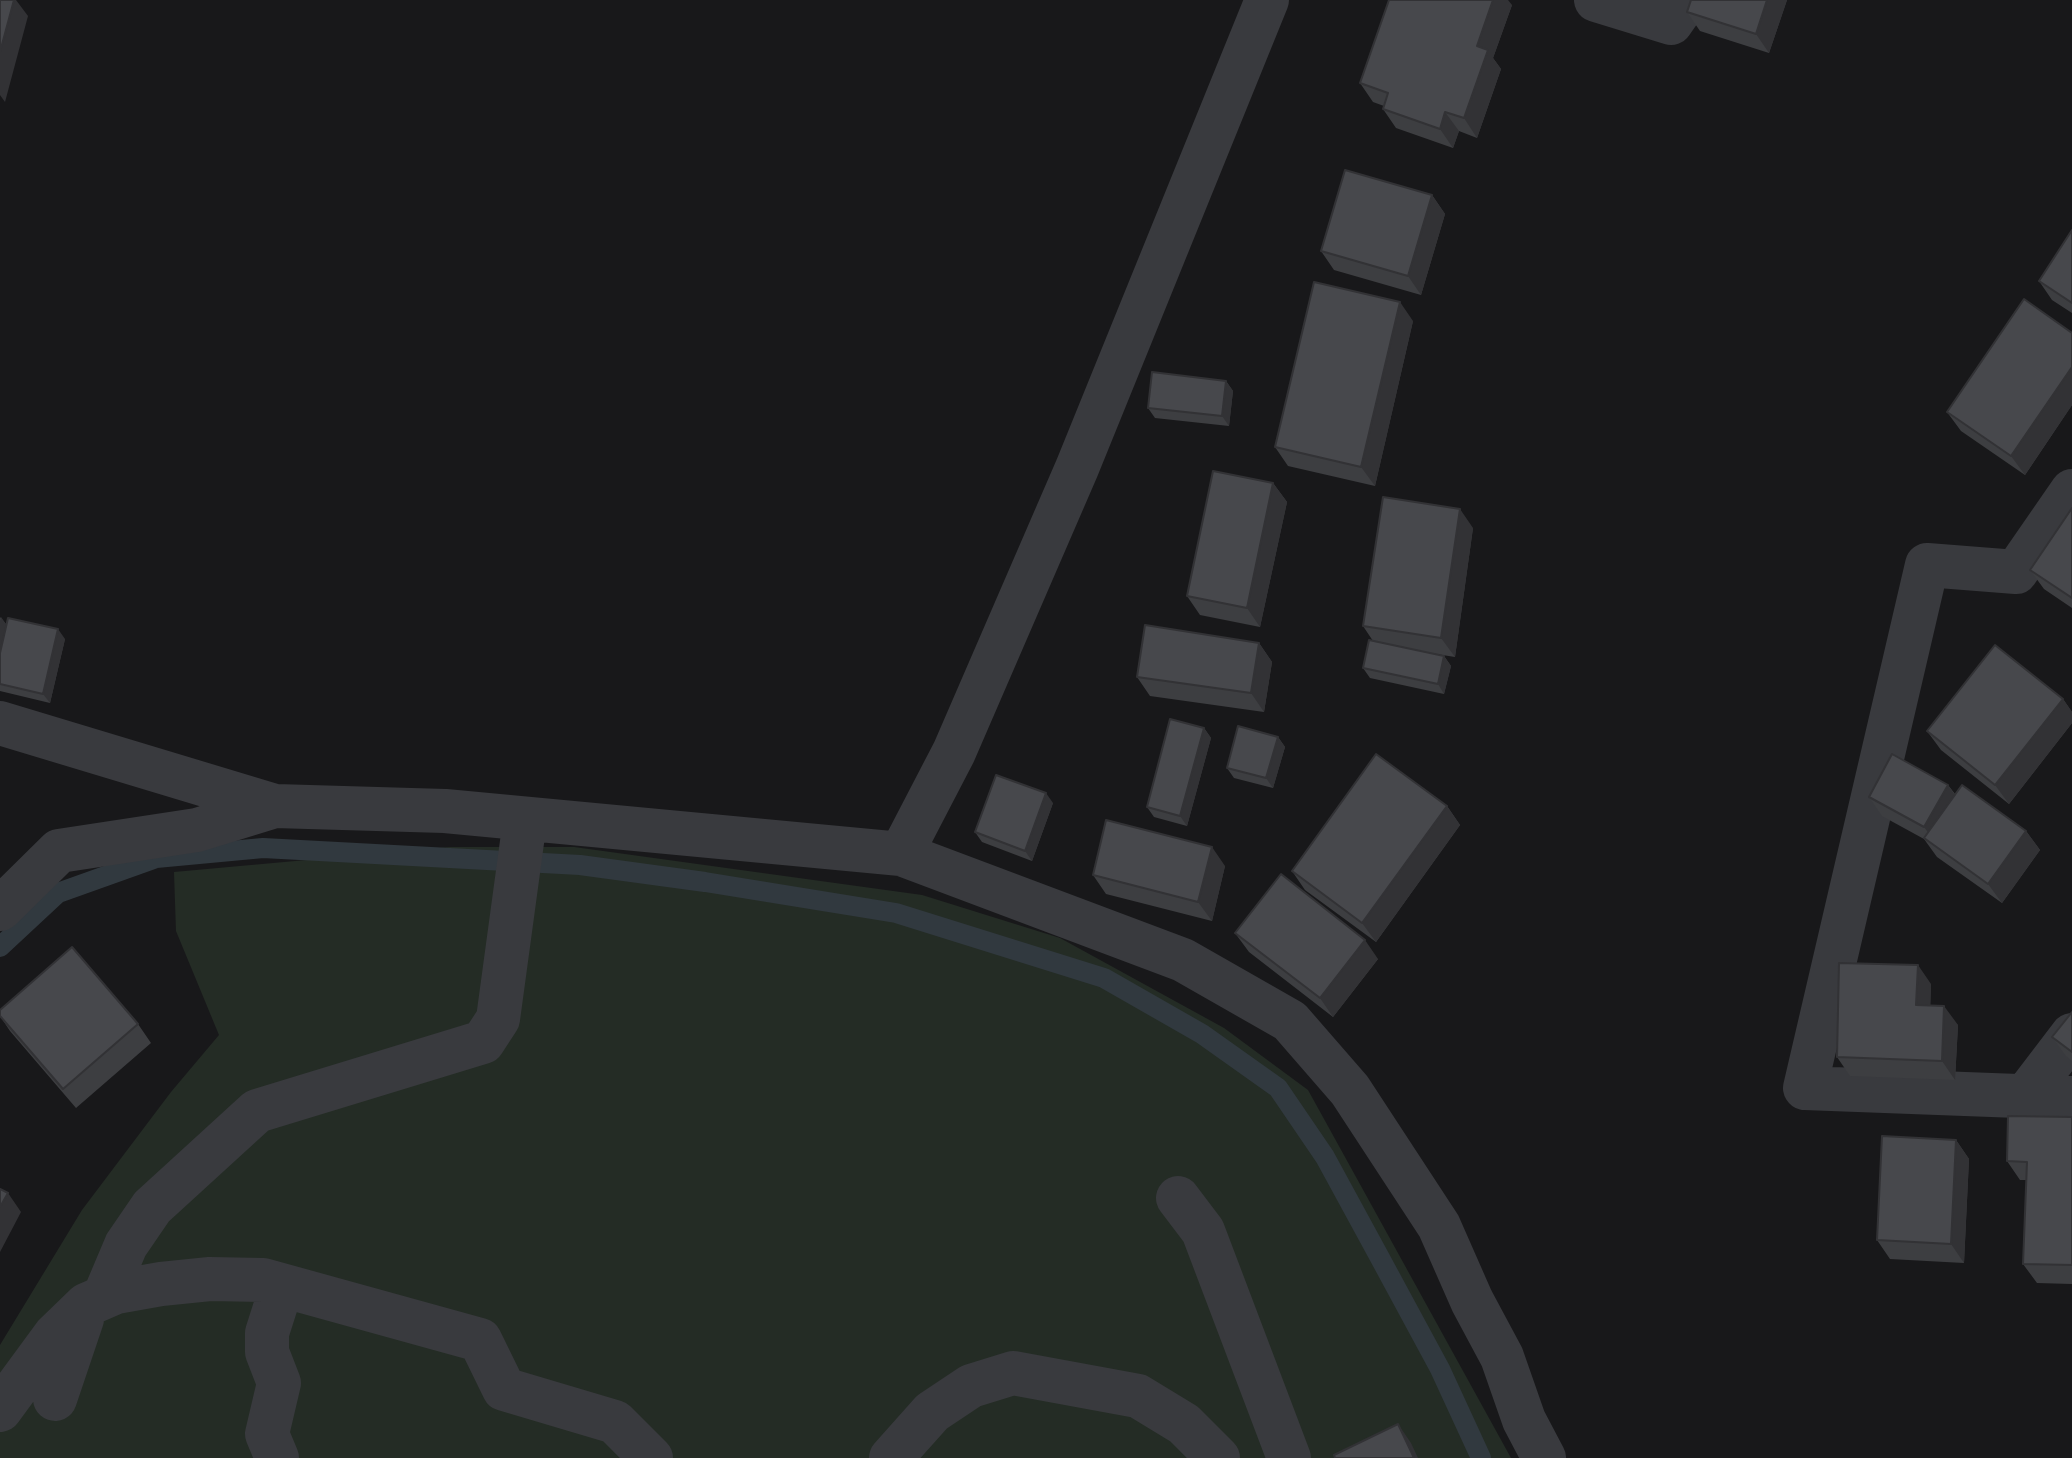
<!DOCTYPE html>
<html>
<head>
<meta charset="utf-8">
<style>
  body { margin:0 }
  canvas { display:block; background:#18181a }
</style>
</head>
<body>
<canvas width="2072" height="1458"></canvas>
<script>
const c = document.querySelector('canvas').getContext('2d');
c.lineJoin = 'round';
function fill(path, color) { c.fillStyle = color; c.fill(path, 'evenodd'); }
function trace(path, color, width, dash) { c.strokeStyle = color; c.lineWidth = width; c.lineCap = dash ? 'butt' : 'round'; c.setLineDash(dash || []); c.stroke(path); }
const green = new Path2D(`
  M450 847H574L922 895 1060 938 1224 1028 1308 1090 1511 1458H0V1345L82 1210 171 1092 219 1035 176 931 174 872Z`);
const stream = new Path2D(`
  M0 947 58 893 156 858 263 848 580 865 705 882 896 913 1104 978 1202 1034 1278 1088 1325 1157 1380 1258 1440 1369 1481 1458`);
const minor = new Path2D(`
  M1596 0 1671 23 1687 0
  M2072 491 2016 572 1927 565 1805 1088 2072 1098
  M0 723 275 806 445 811 901 854 1183 960 1290 1021 1350 1090 1439 1226 1472 1301 1502 1357 1524 1420 1544 1458
  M901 854 954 752 1077 468 1267 0
  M0 909 59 851 197 830 275 806
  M2027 1094 2072 1035
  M1178 1198 1203 1231 1289 1458
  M104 1297 126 1245 152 1207 257 1111 483 1042 498 1019 525 820
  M55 1399 82 1319
  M0 1410 55 1335 86 1305 116 1292 161 1284 210 1279 263 1280 480 1340 504 1389 615 1422 651 1458
  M277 1458 267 1434 279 1383 267 1352V1333L282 1286
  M891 1458 932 1412 971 1386 1013 1373 1138 1396 1184 1424 1218 1458`);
const wall = new Path2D(`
  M1691 0H1787L1769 53 1700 31 1687 12Z
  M1512 5 1493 58 1501 69 1477 138 1459 131 1453 148 1396 128 1383 109 1384 106 1373 102 1360 83Z
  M1432 195 1445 214 1421 295 1334 270 1321 251Z
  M2072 230V313L2052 300 2039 281Z
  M1413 321 1375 486 1288 466 1275 447Z
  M2072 333V405L2025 475 1961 431 1947 412Z
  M1226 381 1233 391 1229 426 1155 418 1148 408Z
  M1273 483 1287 502 1260 627 1200 615 1187 596Z
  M2072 508V608L2044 589 2030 570Z
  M1473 528 1455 657 1430 653 1444 656 1451 666 1444 694 1370 678 1363 668 1373 641 1363 626Z
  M0 617 6 624 65 639 50 703 0 691Z
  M1259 643 1272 662 1264 712 1150 696 1137 677Z
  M2063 699 2072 712V723L2009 804 1941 750 1927 731Z
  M1204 728 1211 738 1187 826 1154 817 1147 807Z
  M1278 737 1285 747 1273 788 1234 778 1227 768Z
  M1948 785 1955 794 2026 831 2040 850 2002 903 1937 857 1924 839 1882 816 1869 797Z
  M1053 803 1032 861 982 842 975 832Z
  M1447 806 1460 825 1376 942 1305 890 1292 871Z
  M1225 866 1212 921 1106 894 1093 875Z
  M1235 933 1378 959 1333 1017 1249 952Z
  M1931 984 1930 1006 1958 1025 1955 1080 1850 1076 1837 1057Z
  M2072 1012V1061L2066 1056 2052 1037Z
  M0 1016 138 1024 151 1043 76 1108 10 1031Z
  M2072 1117V1284L2037 1283 2023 1264 2026 1180H2020L2007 1161Z
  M1956 1140 1969 1159 1964 1263 1890 1259 1877 1240Z`);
const shadedWall = new Path2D(`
  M14 0H16L28 16 5 102 0 95V52Z
  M1493 0H1508L1512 5 1493 58 1501 69 1477 138 1464 118 1477 46Z
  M1767 0H1787L1769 53 1756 34Z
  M1445 112 1459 131 1453 148 1440 129Z
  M1432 195 1445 214 1421 295 1408 276Z
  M1400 302 1413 321 1375 486 1361 467Z
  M2072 367V405L2025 475 2011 456Z
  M1226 381 1233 391 1229 426 1222 416Z
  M1273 483 1287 502 1260 627 1247 608Z
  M1460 509 1473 528 1455 657 1441 638Z
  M1 617 8 627 0 658V621Z
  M58 629 65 639 50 703 43 694Z
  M1259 643 1272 662 1264 712 1251 693Z
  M1444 656 1451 666 1444 694 1438 684Z
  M2063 699 2072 712V723L2009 804 1995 785Z
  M1204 728 1211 738 1187 826 1180 816Z
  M1278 737 1285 747 1273 788 1266 778Z
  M1948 785 1961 804 1938 846 1924 827Z
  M1046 793 1053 803 1032 861 1025 851Z
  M1447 806 1460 825 1376 942 1362 923Z
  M2026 831 2040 850 2002 903 1988 884Z
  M1212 847 1225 866 1212 921 1198 902Z
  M1365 940 1378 959 1333 1017 1320 998Z
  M1918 965 1931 984 1930 1024 1916 1005Z
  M1944 1006 1958 1025 1955 1080 1942 1061Z
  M1956 1140 1969 1159 1964 1263 1951 1244Z
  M8 1193 21 1212 0 1252V1207Z
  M1398 1424 1411 1443 1418 1458H1414Z`);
const building = new Path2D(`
  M0 0H14L0 52Z
  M1389 0H1493L1477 46 1488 50 1464 118 1445 112 1440 129 1383 109 1388 93 1360 83Z
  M1691 0H1767L1756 34 1687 12Z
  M1345 170 1432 195 1408 276 1321 251Z
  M2072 230V303L2039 281Z
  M1314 282 1400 302 1361 467 1275 447Z
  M2024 299 2072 333V367L2011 456 1947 412Z
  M1152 372 1226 381 1222 416 1148 408Z
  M1213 471 1273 483 1247 608 1187 596Z
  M1383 497 1460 509 1441 638 1363 626Z
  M2072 508V598L2030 570Z
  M8 618 58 629 43 694 0 684V653Z
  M1145 625 1259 643 1251 693 1137 677Z
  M1369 640 1444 656 1438 684 1363 668Z
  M1995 645 2063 699 1995 785 1927 731Z
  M1170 719 1204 728 1180 816 1147 807Z
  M1238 726 1278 737 1266 778 1227 768Z
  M1376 754 1447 806 1362 923 1292 871Z
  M1892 754 1948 785 1924 827 1869 797Z
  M996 775 1046 793 1025 851 975 832Z
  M1962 785 2026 831 1988 884 1924 838Z
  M1106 820 1212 847 1198 902 1093 875Z
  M1281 874 1365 940 1320 998 1235 933Z
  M72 947 138 1024 63 1089 0 1016V1010Z
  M1839 963 1918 965 1916 1005 1944 1006 1942 1061 1837 1057Z
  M2072 1012V1052L2052 1037Z
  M2008 1116 2072 1117V1265L2023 1264 2027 1162 2007 1161Z
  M1882 1136 1956 1140 1951 1244 1877 1240Z
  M0 1189 8 1193 0 1207Z
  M1398 1424 1414 1458H1335L1334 1455Z`);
fill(green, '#242c25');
trace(stream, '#31393f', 20);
trace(minor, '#393a3e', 44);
fill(wall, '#3d3e41');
fill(shadedWall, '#323235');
fill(building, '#47484c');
trace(building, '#323235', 2);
</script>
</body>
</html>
